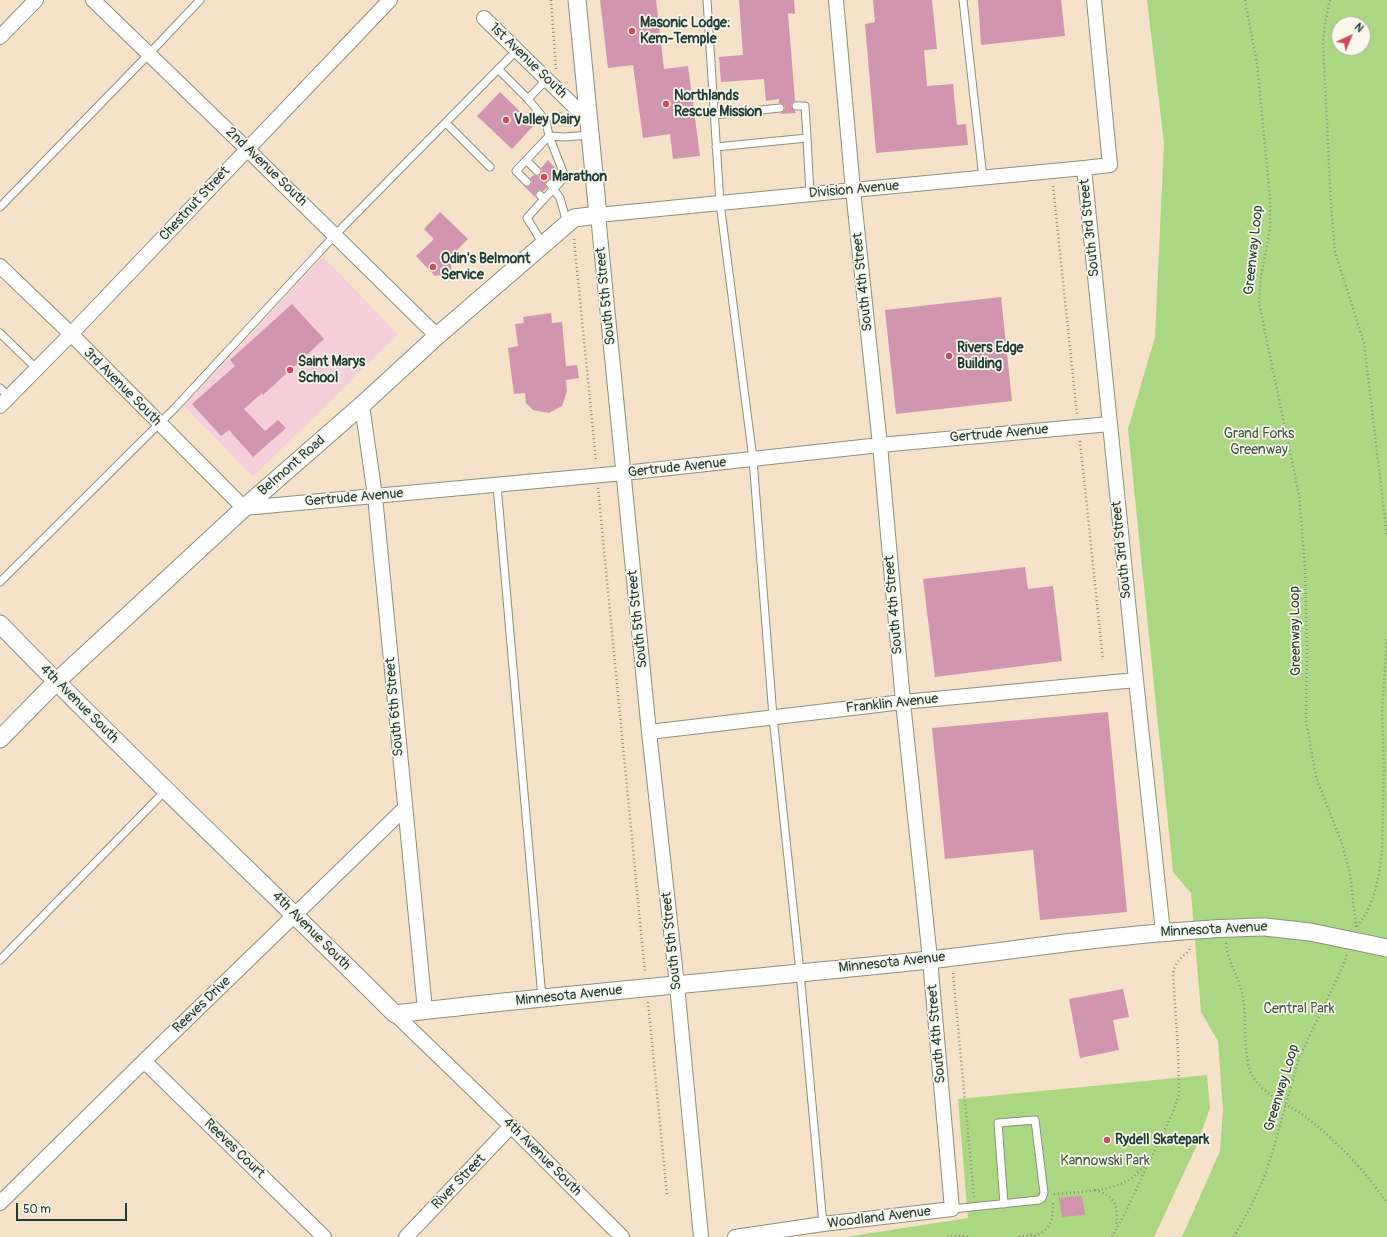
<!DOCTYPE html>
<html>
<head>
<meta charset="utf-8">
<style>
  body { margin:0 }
  #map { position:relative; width:1387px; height:1237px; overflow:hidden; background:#f5e2c8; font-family:Pangolin,sans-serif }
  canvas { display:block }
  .north { position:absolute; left:1331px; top:16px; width:40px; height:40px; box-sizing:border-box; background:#fbf7ec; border:1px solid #a3ada2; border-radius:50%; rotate:44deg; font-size:11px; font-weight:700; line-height:16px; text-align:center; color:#1f3d34 }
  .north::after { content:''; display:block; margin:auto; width:14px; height:18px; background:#d1495b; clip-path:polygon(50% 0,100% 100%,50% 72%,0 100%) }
  .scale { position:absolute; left:16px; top:1203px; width:111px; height:18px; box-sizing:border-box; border:2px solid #1f3d34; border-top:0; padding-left:5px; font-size:12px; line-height:14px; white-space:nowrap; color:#1f3d34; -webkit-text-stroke:3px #fbf7ec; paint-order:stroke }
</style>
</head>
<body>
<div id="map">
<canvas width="1387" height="1237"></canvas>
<div class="north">N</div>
<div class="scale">50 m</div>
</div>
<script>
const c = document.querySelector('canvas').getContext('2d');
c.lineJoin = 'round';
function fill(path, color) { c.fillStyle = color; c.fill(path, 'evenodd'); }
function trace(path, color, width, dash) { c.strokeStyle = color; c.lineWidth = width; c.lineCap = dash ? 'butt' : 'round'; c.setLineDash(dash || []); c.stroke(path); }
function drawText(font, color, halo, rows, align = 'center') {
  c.font = font + ' Pangolin,sans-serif'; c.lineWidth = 3.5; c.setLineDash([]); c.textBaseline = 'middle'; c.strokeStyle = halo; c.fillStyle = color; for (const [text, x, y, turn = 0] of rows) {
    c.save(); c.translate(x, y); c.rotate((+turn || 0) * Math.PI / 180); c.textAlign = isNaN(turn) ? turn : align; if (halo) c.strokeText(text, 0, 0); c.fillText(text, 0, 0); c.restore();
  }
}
const built = new Path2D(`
  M323 257 398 334 253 477 184 406Z`);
const green = new Path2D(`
  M1147 0H1387V1237H1182L1220 1151 1223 1110 1218 1041 1201 1012 1191 893 1173 872 1128 429 1155 337 1164 143ZM1339 24H1363V48H1339Z
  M1207 1075 1210 1108 1196 1147 1154 1237H846L968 1218 958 1099Z`);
const building = new Path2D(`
  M600 0H656L664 69 688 66 700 156 673 159 670 134 643 138 633 65 608 68Z
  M739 0H794L795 14 788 13 795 101 792 103 791 106 796 113 780 114 784 110 785 108 784 105 779 103V99L766 101 764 79 721 82 719 57 743 55Z
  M873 0H932L937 49 924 50 927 86 953 84 957 125 966 124 968 145 876 153 865 24 875 22Z
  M978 0H1061L1065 36 981 45Z
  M500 92 534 125 512 149 477 116Z
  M548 160 556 169 559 175 554 181 550 179 547 180 545 184 547 188 543 191 539 190 536 192 535 196 536 198 523 185 528 187 531 185 532 181 530 178 534 175 538 176 541 174 542 170 541 168Z
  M440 212 468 239 450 257 452 273 435 276 416 256 434 239 424 229Z
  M1001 297 1012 401 896 414 885 310Z
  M292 304 324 339 263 395 262 393 244 409 265 431 278 420 286 428 253 457 229 430 221 436 192 404 235 366 230 360Z
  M551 313 552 323 562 322 566 366 577 365 579 378 566 380 567 391 562 406 549 413 533 410 526 403 525 393 514 394 508 348 518 346 515 324 524 323 523 317Z
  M1025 567 1028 589 1053 586 1062 661 935 677 923 579Z
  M1108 712 1127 912 1040 920 1033 850 945 859 932 728Z
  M1123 989 1129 1017 1113 1020 1119 1050 1080 1058 1069 999Z
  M1082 1196 1085 1215 1062 1217 1059 1198Z`);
const path = new Path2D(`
  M551 0 556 69
  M1245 0 1257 64 1270 198V229L1261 276 1259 303 1299 495 1305 568 1307 648 1306 720 1316 777 1342 844 1350 873 1356 927
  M1330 0 1325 23 1323 44 1331 204 1335 252 1364 343 1387 536
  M560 112 563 127
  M1053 186 1077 414
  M574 239 596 461
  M1080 441 1103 660
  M598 488 645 973
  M1357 926 1366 914 1374 895 1379 875 1382 852 1384 766 1382 711 1387 639
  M1226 943C1228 963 1240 979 1243 998 1247 1020 1242 1058 1253 1077 1265 1096 1288 1104 1306 1117 1337 1141 1365 1171 1387 1203
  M953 973 974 1197
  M648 1002 667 1195
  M1095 1190C1117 1197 1118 1206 1116 1227
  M1054 1194C1077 1192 1104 1192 1125 1182 1133 1178 1140 1170 1147 1164
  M947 1237 960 1236 971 1237
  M1019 1237 1031 1235 1035 1236C1052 1229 1053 1218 1053 1202
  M1112 1237 1124 1215 1173 1112 1179 1094 1178 1050 1173 974C1175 963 1180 958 1189 951L1190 946
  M1234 1237 1250 1208 1264 1178 1275 1144 1299 1058 1342 968 1347 955`);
const service = new Path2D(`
  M707 0 720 203 753 459 773 717 800 972 823 1224
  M963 0 983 178
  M498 69 528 99 546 121 549 136 516 171 527 182
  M528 99 547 79
  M796 106H805L807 138
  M714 115 780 108
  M446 123 490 167
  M716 147 807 138 810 194
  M526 160 537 171
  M550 184 560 198 567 223
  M540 195 544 199 527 218 543 244
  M544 199 565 177 549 136 565 137 590 135
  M0 207 149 54 200 0
  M0 333 37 369
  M0 388 9 397
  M497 485 542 998
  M0 582 175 408 335 235 517 50
  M0 960 166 790
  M952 1209 1039 1200 1042 1198 1044 1193 1035 1120 998 1123 1004 1204`);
const minor = new Path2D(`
  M93 0 247 149 437 336
  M484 18 588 120
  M0 37 36 0
  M1084 168 1136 680 1163 932
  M0 266 71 334 244 508 624 473 880 445 1110 424
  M362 405 375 496 425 1010
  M0 406 71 334 390 0
  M649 732 903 702 1136 680
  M395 1014 511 1126 622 1237
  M144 1061 324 1237
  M0 1203 144 1061 405 808
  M406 1237 511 1126
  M701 1237 677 985 649 732 598 215 853 190 1084 168 1110 165 1094 0
  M735 1237 823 1224 952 1209 930 959 903 702 880 445 853 190 836 0`);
const tertiary = new Path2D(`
  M0 624C128 757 264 883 395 1014 573 993 751 979 929 960 1041 947 1152 929 1265 927
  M0 739 56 682 244 508 362 405 437 336 574 218 598 215 577 0`);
const tertiaryBridge = new Path2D(`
  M1265 927 1310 932 1387 948`);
const markers = [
  [632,31,4,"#d1495b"],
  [666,104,4,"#d1495b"],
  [506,120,4,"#d1495b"],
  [544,177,4,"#d1495b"],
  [433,267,4,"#d1495b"],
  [949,356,4,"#d1495b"],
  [290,370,4,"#d1495b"],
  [1107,1140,4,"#d1495b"]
];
const poiNames = [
  ["Masonic Lodge:",640,23],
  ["Kem-Temple",640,39],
  ["Northlands",674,96],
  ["Rescue Mission",674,112],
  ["Valley Dairy",514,120],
  ["Marathon",552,177],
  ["Odin's Belmont",441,259],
  ["Service",441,275],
  ["Rivers Edge",957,348],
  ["Building",957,364],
  ["Saint Marys",298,362],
  ["School",298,378],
  ["Rydell Skatepark",1115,1140]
];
const streetNames = [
  ["1st Avenue South",528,61,44],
  ["2nd Avenue South",266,167,44],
  ["Division Avenue",854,190,-5],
  ["Chestnut Street",195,204,-47],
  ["South 3rd Street",1090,228,-96],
  ["Greenway Loop",1254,250,-84],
  ["South 4th Street",863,282,-96],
  ["South 5th Street",606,296,-96],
  ["3rd Avenue South",122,387,45],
  ["Gertrude Avenue",999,434,-5],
  ["Belmont Road",292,466,-41],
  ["Gertrude Avenue",677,468,-6],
  ["Gertrude Avenue",354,498,-5],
  ["South 3rd Street",1122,550,-96],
  ["South 4th Street",894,605,-95],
  ["South 5th Street",638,619,-96],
  ["Greenway Loop",1296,631,-91],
  ["4th Avenue South",79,704,45],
  ["Franklin Avenue",892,704,-6],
  ["South 6th Street",395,707,-95],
  ["Minnesota Avenue",1214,930,-3],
  ["4th Avenue South",311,931,45],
  ["South 5th Street",672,941,-96],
  ["Minnesota Avenue",892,963,-6],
  ["Minnesota Avenue",569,996,-6],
  ["Reeves Drive",202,1005,-44],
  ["South 4th Street",937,1034,-95],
  ["Greenway Loop",1282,1088,-73],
  ["Reeves Court",234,1149,44],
  ["4th Avenue South",542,1157,45],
  ["River Street",459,1182,-46],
  ["Woodland Avenue",879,1218,-7]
];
const parkNames = [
  ["Grand Forks",1259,434],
  ["Greenway",1259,450],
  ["Central Park",1299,1009],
  ["Kannowski Park",1105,1161]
];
fill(built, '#f5cfda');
fill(green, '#abd682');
fill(building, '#d295b0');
trace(service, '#8a907e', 9);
trace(minor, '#8a907e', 16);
trace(tertiary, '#8a907e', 19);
trace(path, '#8a907e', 2.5, [1, 3]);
trace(service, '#fff', 7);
trace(minor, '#fff', 14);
trace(tertiary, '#fff', 17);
trace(tertiaryBridge, '#8a907e', 19, []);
trace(tertiaryBridge, '#fff', 17);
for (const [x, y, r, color] of markers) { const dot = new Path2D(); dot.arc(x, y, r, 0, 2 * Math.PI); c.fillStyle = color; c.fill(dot); trace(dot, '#fbf7ec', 1.5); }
drawText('bold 14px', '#1f3d34', '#fbf7ec', poiNames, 'left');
drawText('14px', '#1f3d34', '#fbf7ec', streetNames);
drawText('14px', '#3b5c44', '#fbf7ec', parkNames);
</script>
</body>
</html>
